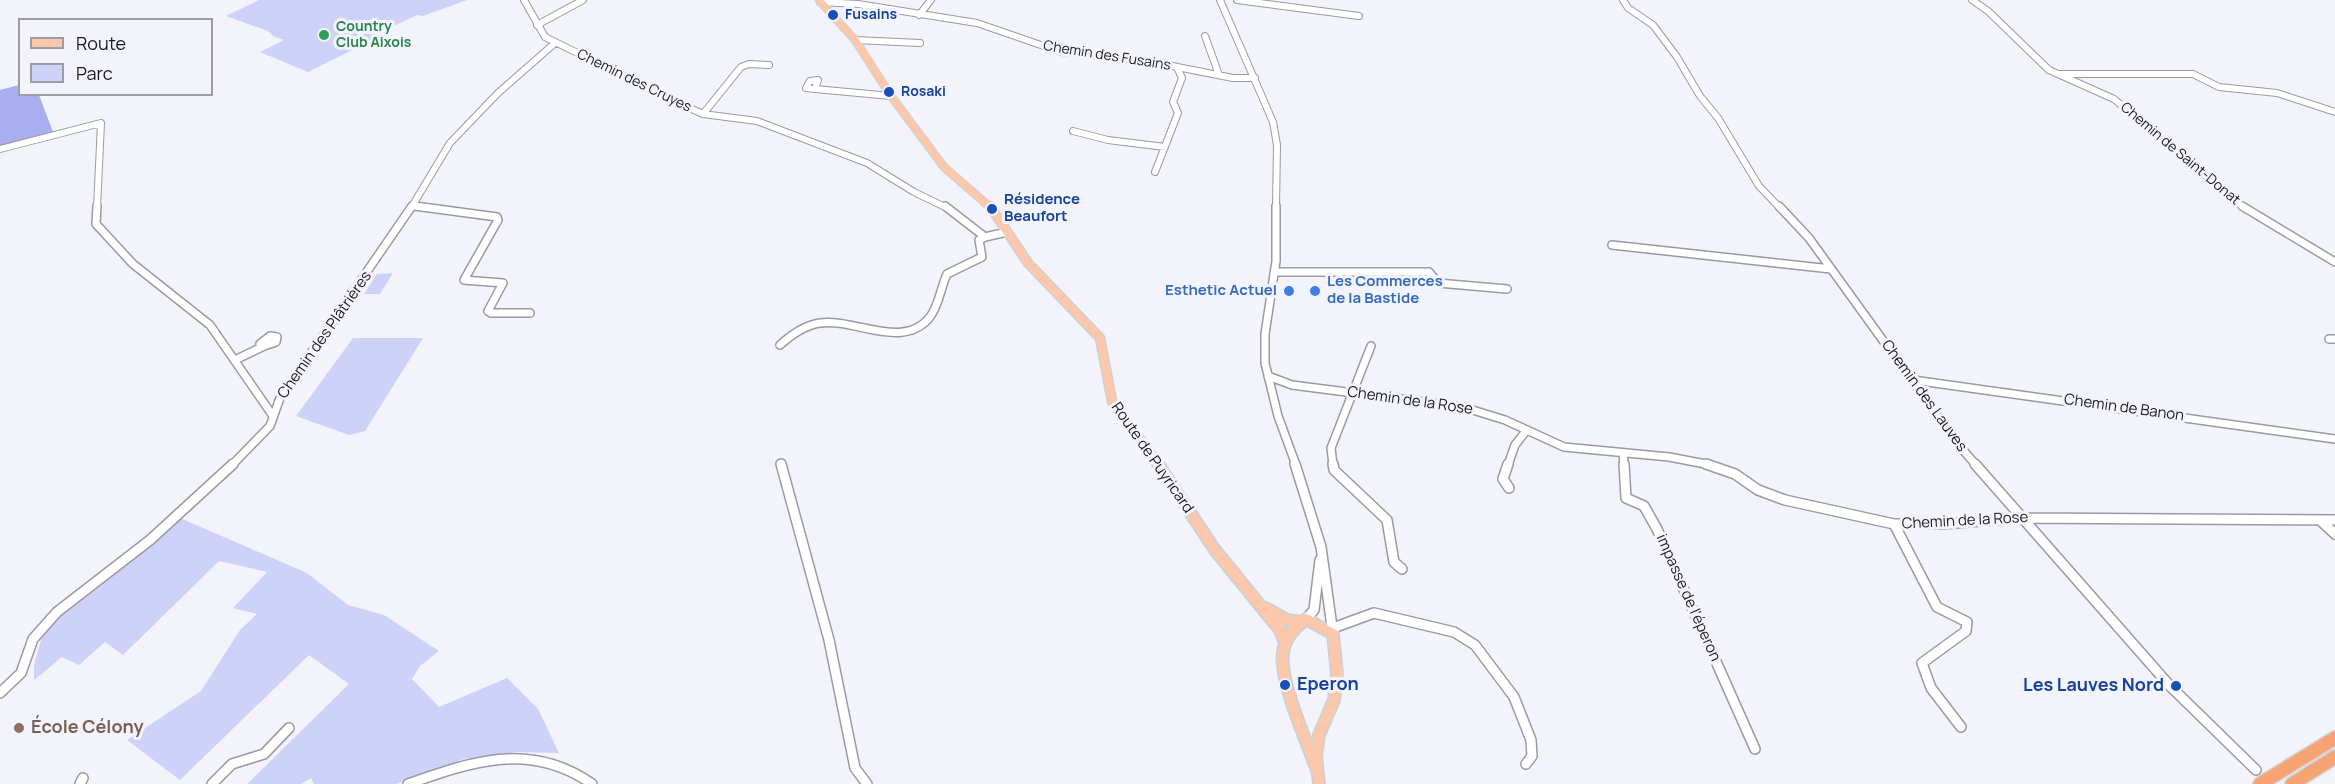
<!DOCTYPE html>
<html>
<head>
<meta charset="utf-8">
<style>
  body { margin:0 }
  #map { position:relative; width:2335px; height:784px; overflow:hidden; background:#f2f3fb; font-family:Manrope,sans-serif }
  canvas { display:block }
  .legend { position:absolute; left:18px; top:18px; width:195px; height:78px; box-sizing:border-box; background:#f2f3fb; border:2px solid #9c9ca2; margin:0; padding:8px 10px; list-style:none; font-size:18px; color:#1a1a1d }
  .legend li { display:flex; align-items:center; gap:12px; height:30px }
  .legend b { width:30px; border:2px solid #9c9ca2 }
</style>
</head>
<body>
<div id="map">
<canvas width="2335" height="784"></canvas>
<ul class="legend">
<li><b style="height:8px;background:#fbc8ab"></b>Route</li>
<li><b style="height:16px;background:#ced2f9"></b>Parc</li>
</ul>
</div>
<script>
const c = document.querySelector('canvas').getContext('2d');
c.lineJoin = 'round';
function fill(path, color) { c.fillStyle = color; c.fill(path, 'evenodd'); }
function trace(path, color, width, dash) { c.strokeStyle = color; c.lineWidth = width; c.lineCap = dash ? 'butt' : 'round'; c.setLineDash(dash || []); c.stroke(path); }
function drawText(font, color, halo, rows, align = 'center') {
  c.font = font + ' Manrope,sans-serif'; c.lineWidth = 6; c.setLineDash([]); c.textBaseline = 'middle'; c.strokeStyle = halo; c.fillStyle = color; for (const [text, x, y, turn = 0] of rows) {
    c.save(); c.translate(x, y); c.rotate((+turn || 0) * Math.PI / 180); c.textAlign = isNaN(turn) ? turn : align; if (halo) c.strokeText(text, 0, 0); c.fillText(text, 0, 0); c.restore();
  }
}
const green = new Path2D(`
  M259 0H467L423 16 417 15 376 34 379 37 308 72 260 52 284 40 273 36 268 31 226 16Z
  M393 273 380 294H364L377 274Z
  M353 338H423L365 431 349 435 296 416Z
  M180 518 307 573 348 605 384 615 439 651 420 666 412 679 439 707 507 678 538 709 559 753 516 752 464 759 396 784H314L311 778 301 784H247L349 684 309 655 180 780 127 740 201 691 240 630 257 614 233 608 267 572 219 561 123 655 105 642 79 665 62 657 34 680V665L44 629Z`);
const forest = new Path2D(`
  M19 85 20 94 39 95 53 132 0 146V90Z`);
const minorFar2 = new Path2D(`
  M524 0 545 37 685 106 703 114 757 121 867 163 914 192 947 208
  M1220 0 1273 122 1277 145 1276 208
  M1237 0 1359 16
  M1623 0 1628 8 1653 25 1677 57 1700 96 1718 118 1759 186 1780 208
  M1972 0 1988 11 2049 70 2114 99 2244 208
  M820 2 858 4 977 23 1061 52 1147 61 1233 78H1255
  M919 15 931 0
  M537 25 583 0
  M1205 36 1219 75
  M855 40 920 43
  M2058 74H2193L2219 87 2277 93 2335 112
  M818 80 815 89 806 88 810 81Z
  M815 89 891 96
  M703 114 741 67 749 64 769 65
  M1073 131 1108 140 1165 147
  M0 149 101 123 97 208
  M1155 172 1178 113 1173 102 1182 78 1177 67
  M413 206 427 208
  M411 208 450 143 498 93 555 43`);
const minorFar1 = new Path2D(`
  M97 206 96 224 133 264 210 325 273 416
  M415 206 497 217 498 220 464 280 503 283 488 311 491 313H530
  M945 206 985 237 1007 232
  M1276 206V261L1265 334V363L1278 416 1296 465
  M1779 206 1809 238 1957 443 1976 465
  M2242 206 2335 262
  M1612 245 1831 269
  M1275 272H1429L1438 283 1507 289
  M270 336 277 337 276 342 264 346 260 344Z
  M2329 339H2335
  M780 345C791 335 805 325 820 323 855 318 903 351 930 317 939 305 941 287 947 274L982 257 979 240 985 237
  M235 360 264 346
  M1268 376 1292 385 1463 407 1505 420 1564 447 1669 457 1711 465
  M1913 380 2335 439
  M1623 453 1624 465
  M232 465 270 426 280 398 412 206
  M1333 465 1331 448 1371 346
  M1508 465 1515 445 1526 431`);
const minor = new Path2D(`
  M781 464 829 640 855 768 867 784
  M1295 464 1321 547 1333 634
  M1333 464 1334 470 1387 520 1394 562 1402 569
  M1508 464 1503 479 1509 488
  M1624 464 1626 498 1644 506 1657 529 1755 749
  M1706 464 1735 474 1758 490 1785 500 1894 524H1942L2021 518 2335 520
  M1975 464 2170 686 2256 770
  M2320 520 2335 534
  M1894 524 1937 607 1967 622 1966 631 1922 663 1931 688 1961 727
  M1306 619 1314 610 1320 560
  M1333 628 1374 613 1454 632 1475 645 1514 697 1531 740 1532 756 1526 764
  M0 693 21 673 33 639 57 612 150 540 233 464
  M80 784 83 778
  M212 784 232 764 264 754 289 728
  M408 784C473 761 531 741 592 784`);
const majorFar2 = new Path2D(`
  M819 0 855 40 891 96 944 167 991 208`);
const majorFar1 = new Path2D(`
  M990 206 1028 263 1100 338 1112 401 1159 465`);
const major = new Path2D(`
  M1158 464 1215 550 1280 630 1285 643
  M1266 608 1287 620 1302 622
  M1317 770C1307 743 1279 680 1283 653 1285 637 1295 628 1306 619L1333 634 1337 674 1334 700 1319 735 1316 756 1319 784`);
const highway = new Path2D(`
  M2260 784 2335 738
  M2292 784 2335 757`);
const markers = [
  [833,15,6,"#1a4fb4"],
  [324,35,6,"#2e9e5b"],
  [889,92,6,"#1a4fb4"],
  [992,209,6,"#1a4fb4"],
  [1289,291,6,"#3f7fe0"],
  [1315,291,6,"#3f7fe0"],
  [1285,685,6,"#1a4fb4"],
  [2176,686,6,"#1a4fb4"],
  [19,728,6,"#8d6e63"]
];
const farTransitnames = [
  ["Fusains",845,15],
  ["Rosaki",901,92]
];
const farLeisurenames = [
  ["Country",336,27],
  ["Club Aixois",336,43]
];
const farStreetnames = [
  ["Chemin des Fusains",1107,56,9],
  ["Chemin des Cruyes",634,81,26],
  ["Chemin de Saint-Donat",2180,154,40]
];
const transitNames = [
  ["Résidence",1004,200],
  ["Beaufort",1004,217]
];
const shopNames = [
  ["Les Commerces",1327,282],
  ["de la Bastide",1327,299],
  ["Esthetic Actuel",1277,291,"right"]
];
const streetNames = [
  ["Chemin des Plâtrières",325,335,-55],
  ["Chemin des Lauves",1924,396,54],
  ["Chemin de la Rose",1410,401,8],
  ["Chemin de Banon",2124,408,8],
  ["Route de Puyricard",1152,458,55],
  ["Chemin de la Rose",1965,521,-3],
  ["impasse de l'éperon",1688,598,66]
];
const nearTransitnames = [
  ["Eperon",1297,685],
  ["Les Lauves Nord",2164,686,"right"]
];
const nearEducationnames = [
  ["École Célony",31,728]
];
fill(green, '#ced2f9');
fill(forest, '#a9aeef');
trace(minorFar2, '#9a9ba2', 8);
trace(minorFar1, '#9a9ba2', 10);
trace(minor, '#9a9ba2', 12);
trace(majorFar2, '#d1d1d2', 9);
trace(majorFar1, '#d1d1d2', 11);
trace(major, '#d1d1d2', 14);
trace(highway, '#d1d1d2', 16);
trace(minorFar2, '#fff', 6);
trace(minorFar1, '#fff', 7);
trace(minor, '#fff', 9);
trace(majorFar2, '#fbc8ab', 7);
trace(majorFar1, '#fbc8ab', 8);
trace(major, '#fbc8ab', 10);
trace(highway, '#f8a373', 13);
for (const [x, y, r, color] of markers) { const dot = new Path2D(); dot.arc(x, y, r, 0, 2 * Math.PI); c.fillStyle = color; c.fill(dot); trace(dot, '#f2f3fb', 2); }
drawText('bold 14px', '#164399', '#f2f3fb', farTransitnames, 'left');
drawText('bold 14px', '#27864d', '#f2f3fb', farLeisurenames, 'left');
drawText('14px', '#1a1a1d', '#f2f3fb', farStreetnames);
drawText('bold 15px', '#164399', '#f2f3fb', transitNames, 'left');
drawText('bold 15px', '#366cbe', '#f2f3fb', shopNames, 'left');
drawText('15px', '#1a1a1d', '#f2f3fb', streetNames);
drawText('bold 18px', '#164399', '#f2f3fb', nearTransitnames, 'left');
drawText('bold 18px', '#785e54', '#f2f3fb', nearEducationnames, 'left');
</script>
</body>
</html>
